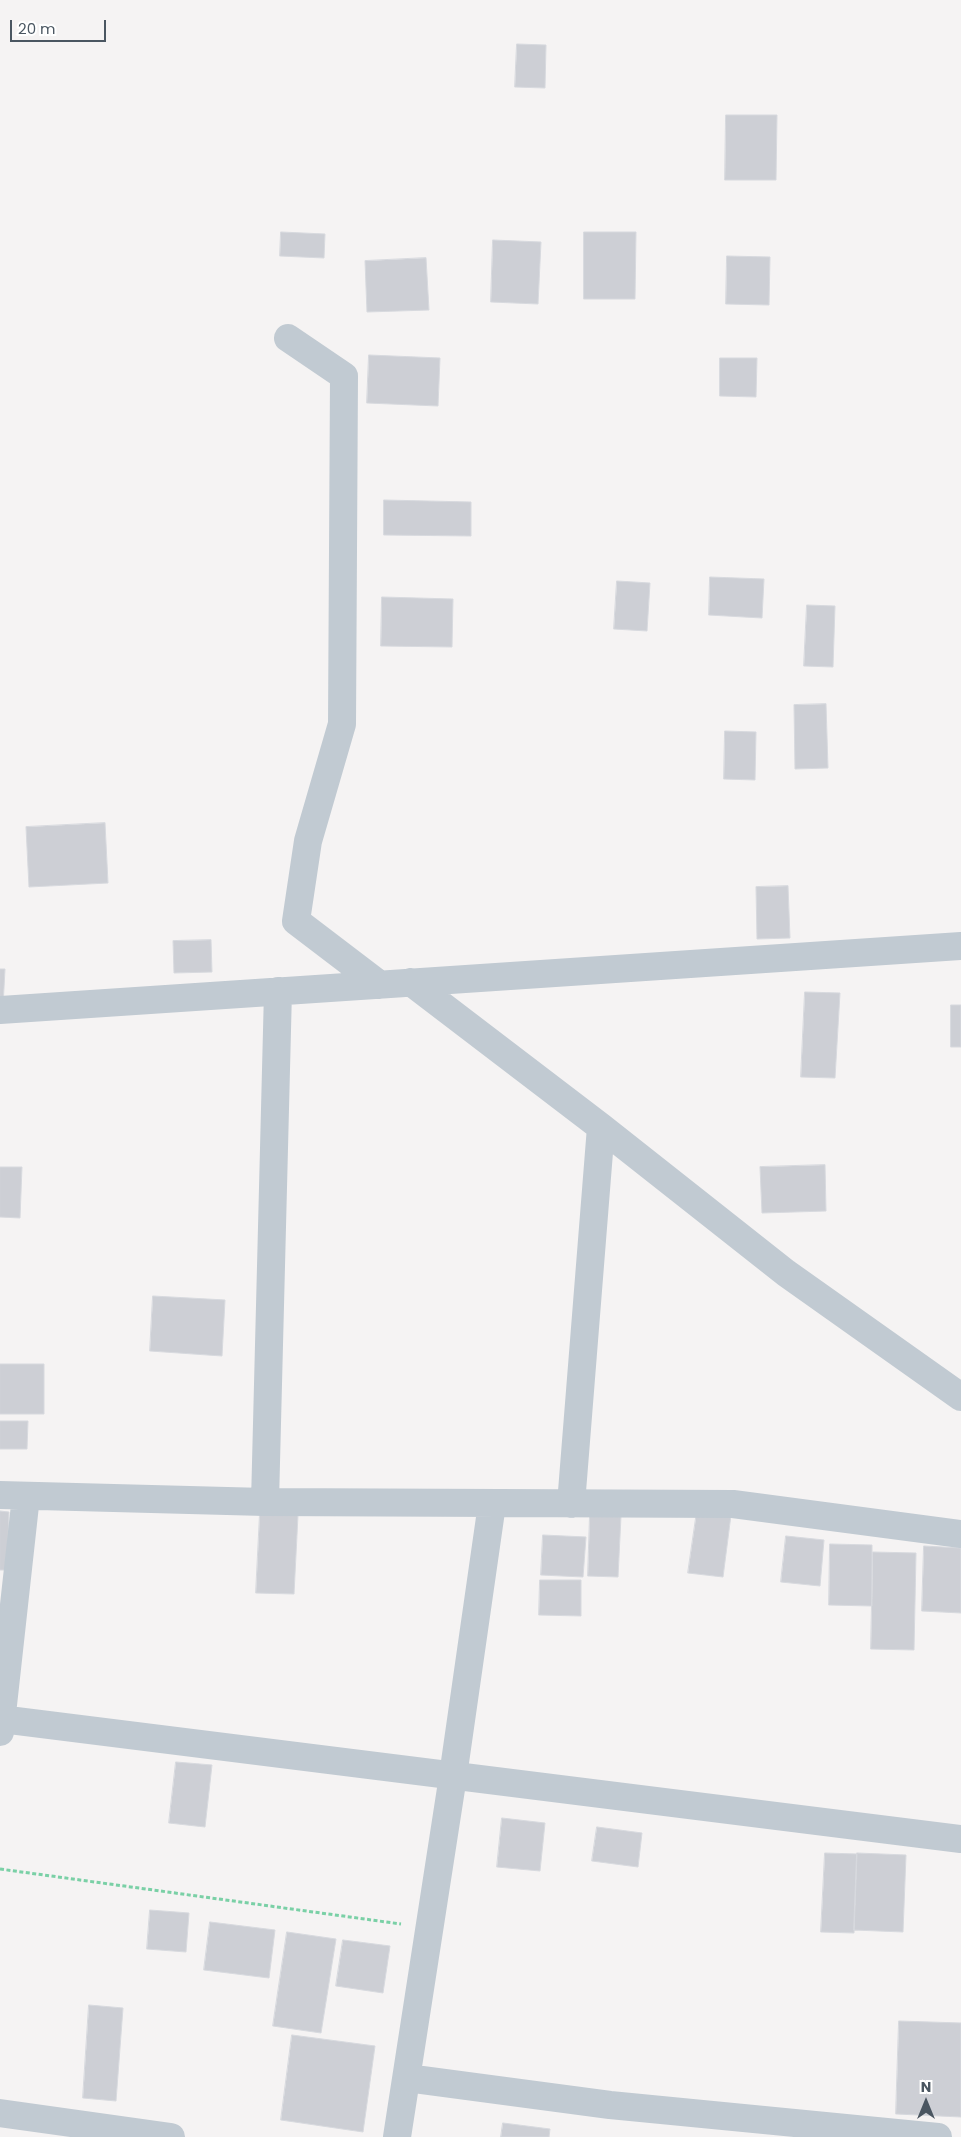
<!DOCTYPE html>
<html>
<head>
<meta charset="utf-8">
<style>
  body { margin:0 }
  #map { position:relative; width:961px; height:2137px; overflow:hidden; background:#f5f3f3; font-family:Poppins,sans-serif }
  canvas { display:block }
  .north { position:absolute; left:901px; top:2077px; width:50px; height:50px; -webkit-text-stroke:4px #fff; paint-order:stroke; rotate:0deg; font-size:14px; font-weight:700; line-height:20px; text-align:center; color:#4a5661 }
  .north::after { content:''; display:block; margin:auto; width:18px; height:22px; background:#4a5661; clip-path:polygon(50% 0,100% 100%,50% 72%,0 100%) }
  .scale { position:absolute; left:10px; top:20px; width:96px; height:22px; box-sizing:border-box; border:2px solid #4a5661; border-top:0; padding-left:6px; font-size:15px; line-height:18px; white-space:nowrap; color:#4a5661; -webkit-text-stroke:4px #fff; paint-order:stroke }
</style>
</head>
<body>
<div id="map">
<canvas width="961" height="2137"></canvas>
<div class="north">N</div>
<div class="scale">20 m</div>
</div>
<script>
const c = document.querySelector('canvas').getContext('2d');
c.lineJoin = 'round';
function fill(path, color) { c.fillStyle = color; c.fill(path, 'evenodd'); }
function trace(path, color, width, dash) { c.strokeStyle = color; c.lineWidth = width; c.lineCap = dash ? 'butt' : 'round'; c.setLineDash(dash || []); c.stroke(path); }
const building = new Path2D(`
  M517 44 546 45 545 88 515 87Z
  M726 115H777L776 180H725Z
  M281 232 325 234 324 258 280 256Z
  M584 232H636L635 299H584Z
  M493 240 541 242 538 304 491 302Z
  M727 256 770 257 769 305 726 304Z
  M426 258 429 310 367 312 365 261Z
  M369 355 440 358 438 406 367 403Z
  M720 358H757L756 397 720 396Z
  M384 500 471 502V536L384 535Z
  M710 577 764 579 762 618 709 615Z
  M617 581 650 583 647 631 614 629Z
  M382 597 453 599 452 647 381 646Z
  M807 605 835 606 833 667 804 666Z
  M826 704 828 768 795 769 794 705Z
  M725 731 756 732 755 780 724 779Z
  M105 823 108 883 29 887 26 827Z
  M788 886 790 938 757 939 756 887Z
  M211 940 212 972 174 973 173 941Z
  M0 969H5L3 1006 0 1005Z
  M805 992 840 993 835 1078 801 1077Z
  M951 1005H961V1047H951Z
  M825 1165 826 1211 762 1213 760 1167Z
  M0 1167H22L20 1218 0 1217Z
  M153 1296 225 1300 222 1356 150 1351Z
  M0 1364H44V1414H0Z
  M0 1421H28L27 1449H0Z
  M0 1511 9 1512 7 1570H0Z
  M697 1511 731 1515 723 1577 688 1573Z
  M260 1513 298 1515 294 1594 256 1593Z
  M590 1514 621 1516 618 1577 588 1576Z
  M543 1535 586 1537 583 1577 541 1575Z
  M786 1536 824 1540 820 1586 781 1582Z
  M830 1544 872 1545V1606L829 1605Z
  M924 1546 961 1548V1613L922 1611Z
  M873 1552 916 1553 914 1650 871 1649Z
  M540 1580H581V1616L539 1615Z
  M176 1762 212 1765 205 1827 169 1823Z
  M502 1818 545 1823 540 1871 497 1867Z
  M597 1827 642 1833 638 1867 592 1861Z
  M825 1853 857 1854 854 1933 821 1932Z
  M857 1853 906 1855 903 1932 854 1930Z
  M150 1910 189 1913 186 1952 147 1949Z
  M210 1922 275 1930 269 1978 204 1970Z
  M287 1932 336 1939 321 2033 273 2026Z
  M343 1940 390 1946 383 1993 336 1986Z
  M89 2005 123 2008 116 2101 83 2098Z
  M899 2021 961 2023V2117L896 2114Z
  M292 2035 375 2046 363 2132 281 2120Z
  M503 2123 550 2129 549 2137H501Z`);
const path = new Path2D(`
  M0 1869 401 1924`);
const street = new Path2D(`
  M288 338 344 376 342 724 308 841 296 921 380 985
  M411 982 601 1127 786 1273 961 1397
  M0 1010 961 946
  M0 1495 265 1502 733 1504 961 1534
  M265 1502 278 991
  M571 1504 601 1127
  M0 1719 961 1839
  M0 1732 26 1496
  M407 2078 610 2105 938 2137
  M0 2113 171 2137
  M397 2137 453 1776 492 1504`);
fill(building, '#cdcfd5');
trace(building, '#d7d9de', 1);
trace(path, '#7ad0a6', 3, [4, 2.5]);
trace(street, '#c1cad2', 28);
</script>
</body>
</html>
